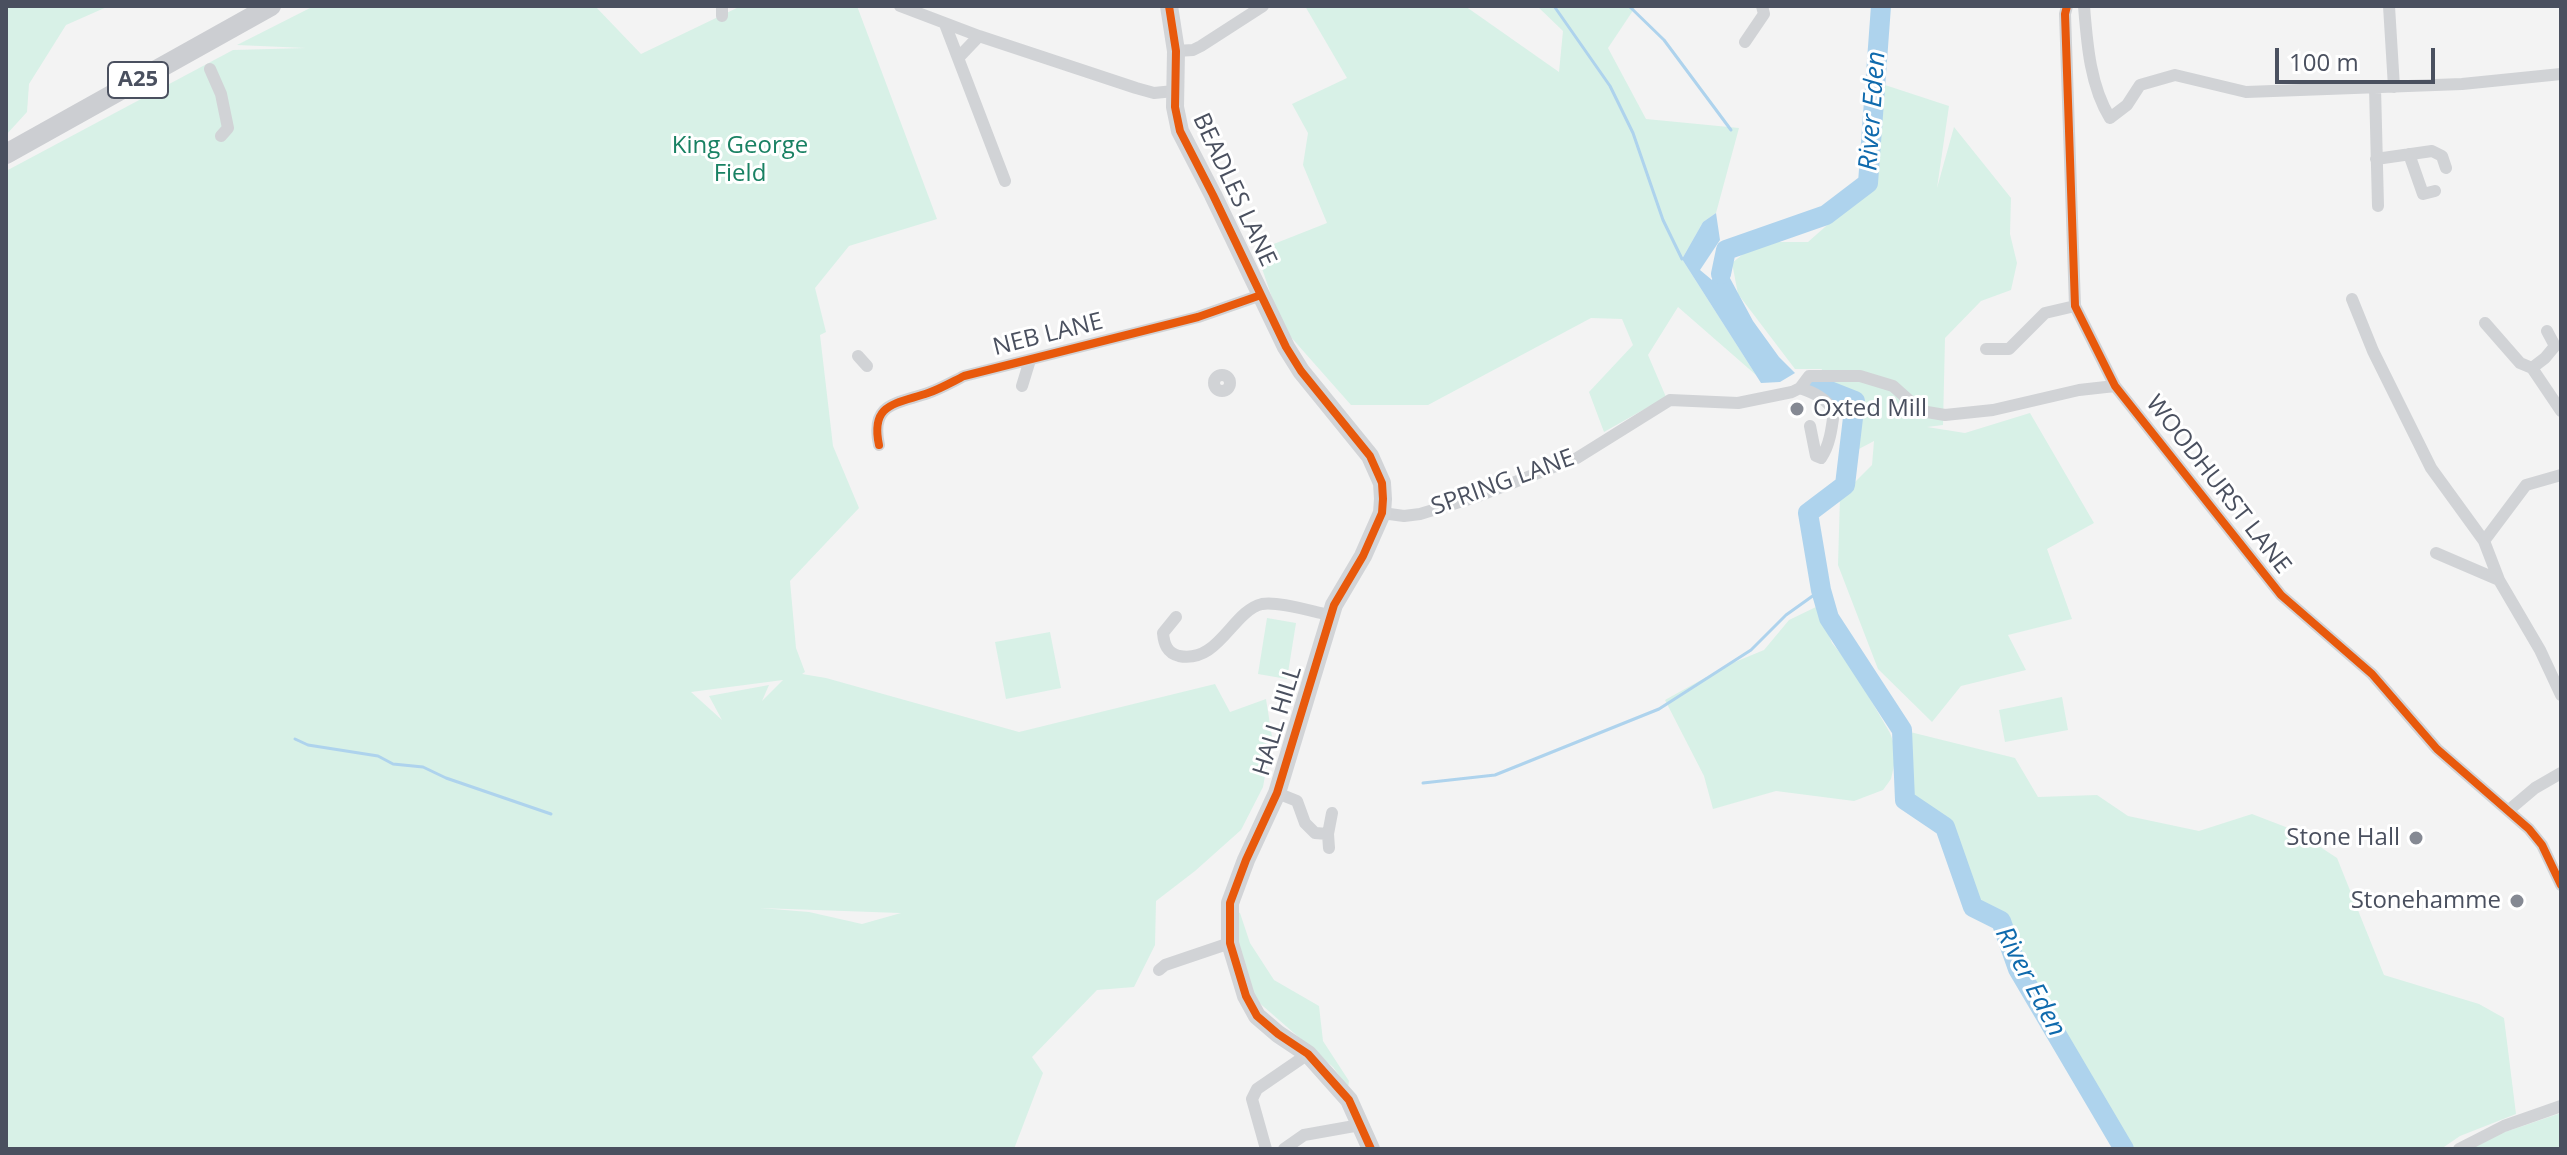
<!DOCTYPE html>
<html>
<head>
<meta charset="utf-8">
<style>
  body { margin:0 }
  #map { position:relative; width:2567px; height:1155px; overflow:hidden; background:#f3f3f3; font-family:"Open Sans",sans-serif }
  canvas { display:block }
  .frame { position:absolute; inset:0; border:8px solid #4a505f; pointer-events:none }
  .scale { position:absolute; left:2275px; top:48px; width:160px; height:36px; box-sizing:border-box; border:4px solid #4a505f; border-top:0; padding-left:10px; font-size:24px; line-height:28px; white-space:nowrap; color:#4a505f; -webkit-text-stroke:6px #fff; paint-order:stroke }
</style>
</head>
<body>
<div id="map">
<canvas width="2567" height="1155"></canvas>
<div class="frame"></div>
<div class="scale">100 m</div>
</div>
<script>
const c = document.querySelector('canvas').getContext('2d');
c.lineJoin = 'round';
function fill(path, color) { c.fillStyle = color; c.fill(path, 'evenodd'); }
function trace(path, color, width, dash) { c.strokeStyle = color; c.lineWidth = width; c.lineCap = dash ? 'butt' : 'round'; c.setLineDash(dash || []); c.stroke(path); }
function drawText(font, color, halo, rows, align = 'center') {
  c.font = font + ' "Open Sans",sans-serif'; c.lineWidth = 6; c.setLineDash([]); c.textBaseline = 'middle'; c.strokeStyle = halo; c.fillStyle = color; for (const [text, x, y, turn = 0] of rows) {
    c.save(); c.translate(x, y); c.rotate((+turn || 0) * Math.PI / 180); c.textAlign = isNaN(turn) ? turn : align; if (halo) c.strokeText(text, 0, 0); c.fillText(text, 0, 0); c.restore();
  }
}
const green = new Path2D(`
  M6 6H109L66 25 29 84 27 112 6 135Z
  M314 6H595L641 54 741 6H857L937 219 849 246 815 288 826 332 820 335 833 446 859 508 790 581 796 648 805 672 802 674 826 678 1019 732 1215 684 1230 712 1266 699 1272 737 1263 787 1241 830 1195 871 1156 901 1155 945 1134 987 1097 990 1032 1057 1043 1073 1014 1149H6V171L233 50 306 48 237 45ZM783 680 762 701 769 685 709 696 722 720 691 692ZM760 908 900 913H901L862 924 809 912Z
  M1305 6H1465L1559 72 1563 31 1537 6H1636L1608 48 1646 119 1739 128 1716 213 1703 222 1682 259 1756 375 1678 307 1648 355 1666 397 1604 432 1589 392 1633 345 1622 319 1591 318 1428 405H1351L1282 327 1256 251 1327 223 1303 165 1308 133 1292 104 1347 78Z
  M1885 85 1949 106 1937 188 1954 127 2011 198 2010 234 2017 263 2011 290 1981 301 1945 338 1943 425 1927 427 1965 433 2030 413 2094 523 2047 549 2072 619 2008 635 2026 670 1961 686 1932 722 1878 669 1838 565 1840 497 1872 465 1874 441 1857 450 1860 410 1817 386 1822 369H1795L1738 294 1732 263 1758 242H1808L1860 196Z
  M1818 606 1832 643 1851 666 1890 733 1897 752 1891 779 1883 790 1854 801 1776 791 1713 809 1704 776 1665 700 1730 664 1764 650 1789 620Z
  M1267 618 1296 623 1287 679 1258 674Z
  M1050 632 1061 688 1006 699 995 642Z
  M2062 697 2068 730 2005 742 1999 710Z
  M1902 730 2015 758 2038 797 2097 795 2128 816 2199 831 2252 814 2296 831 2337 858 2384 975 2479 1004 2504 1018 2516 1114 2460 1136 2441 1149H2124L2018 969 2001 921 1973 907 1945 828 1905 800Z
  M1233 911 1240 913 1250 943 1274 980 1319 1006 1323 1041 1349 1081 1348 1088 1333 1067 1256 1000 1237 955Z
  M2561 1113V1149H2467L2496 1135Z`);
const water = new Path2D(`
  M1716 213 1720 240 1700 270 1712 280 1717 259 1726 250 1724 267 1753 321 1779 357 1795 373 1780 382 1761 383 1682 259 1703 222Z`);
const stream = new Path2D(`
  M1554 6 1610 86 1633 133 1663 220 1682 259
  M1629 6 1664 40 1731 130
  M295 739 308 745 378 756 393 764 423 767 446 778 551 814
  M1423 783 1495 775 1659 709 1751 650 1786 615 1821 590`);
const river = new Path2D(`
  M1721 274 1726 250 1826 215 1868 183 1881 6
  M1812 384 1855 401 1845 485 1808 513 1821 590 1829 618 1902 730 1905 800 1945 827 1973 907 2001 921 2018 969 2124 1149`);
const street = new Path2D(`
  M900 6 979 36 1136 88 1154 93 1174 91
  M2067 6 2065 14 2075 306 2115 386 2281 595 2372 674 2437 749 2529 829 2542 845 2561 885
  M2084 6C2087 43 2090 86 2110 118L2127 105 2140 85 2175 75 2246 92 2462 84 2561 74
  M2389 6 2394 87
  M722 16V6
  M945 24 1005 181
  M1745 42 1764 14 1762 6
  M1176 51 1193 50 1201 46 1263 6
  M959 57 979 36
  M210 69 221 94 228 128 221 136
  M2375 87 2378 206
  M2409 154 2423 194 2435 191
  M2376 159 2432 151 2442 156 2446 168
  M2352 299 2373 351 2431 468 2484 541
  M2485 323 2520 363 2532 368 2561 411
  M1986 349H2009L2045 313 2075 306
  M858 356 867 366
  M2532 368 2545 358 2555 346 2547 331
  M1214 383a8 8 0 1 1 16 0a8 8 0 1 1-16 0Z
  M1022 386 1030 360
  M1800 388C1815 393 1825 398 1834 411 1832 427 1830 445 1821 458L1816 456 1810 426
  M879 445C870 403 896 404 928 393 940 389 952 382 964 376L1198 317 1261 295
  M2561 475 2526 485 2484 541 2499 580 2540 650 2561 695
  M1382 513 1404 516 1420 514 1476 497 1577 458 1670 400 1738 403 1792 392 1800 388 1809 376H1860L1893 386 1921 411 1945 415 1993 410 2079 390 2115 386
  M2436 553 2499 580
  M1176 617 1163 633C1164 644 1167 653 1179 656 1219 664 1232 611 1262 604 1279 601 1313 612 1330 615
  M1277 793 1297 801 1305 823 1315 833 1328 834
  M2509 810 2535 788 2561 773
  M1329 848 1328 834 1332 813
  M1159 970 1165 965 1230 943
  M1266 1149 1252 1099 1257 1089 1308 1054
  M1284 1149 1304 1135 1360 1125
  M2459 1149 2504 1126 2561 1106`);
const secondary = new Path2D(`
  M1169 6 1176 51 1175 107 1180 131 1213 195 1286 347 1301 371 1370 456 1382 483 1383 499 1382 513 1363 556 1334 605 1277 793 1246 860 1230 903V943L1246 996 1257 1016 1278 1034 1308 1054 1349 1100 1371 1149`);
const primary = new Path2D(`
  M6 154 271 6`);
const cycleway = new Path2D(`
  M1169 6 1176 51 1175 107 1180 131 1213 195 1286 347 1301 371 1370 456 1382 483 1383 499 1382 513 1363 556 1334 605 1277 793 1246 860 1230 903V943L1246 996 1257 1016 1278 1034 1308 1054 1349 1100 1371 1149
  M2067 6 2065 14 2075 306 2115 386 2281 595 2372 674 2437 749 2529 829 2542 845 2561 885
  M879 445C870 403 896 404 928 393 940 389 952 382 964 376L1198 317 1261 295`);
const markers = [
  [1797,409,8,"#858993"],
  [2416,838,8,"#858993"],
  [2517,901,8,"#858993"]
];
const shields = [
  [138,80,60]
];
const shieldNames = [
  ["A25",138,80]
];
const parkNames = [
  ["King George",740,146],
  ["Field",740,174]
];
const streetNames = [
  ["BEADLES LANE",1234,190,65],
  ["NEB LANE",1048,335,-14],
  ["SPRING LANE",1503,483,-20],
  ["WOODHURST LANE",2218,485,52],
  ["HALL HILL",1278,721,-73]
];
const poiNames = [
  ["Oxted Mill",1813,409,"left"],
  ["Stone Hall",2400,838],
  ["Stonehamme",2501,901]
];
const waterNames = [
  ["River Eden",1873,111,-86],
  ["River Eden",2030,982,62]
];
fill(green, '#d8f1e7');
fill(water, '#aed3ed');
trace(stream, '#aed3ed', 3);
trace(river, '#aed3ed', 20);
trace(street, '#d1d3d6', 12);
trace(secondary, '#d2d4d7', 18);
trace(primary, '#ccced2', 20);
trace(cycleway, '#e8590c', 8);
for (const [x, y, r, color] of markers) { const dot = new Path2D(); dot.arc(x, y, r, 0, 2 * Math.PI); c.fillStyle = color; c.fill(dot); trace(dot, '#fff', 3); }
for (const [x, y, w] of shields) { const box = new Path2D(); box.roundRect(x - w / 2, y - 18, w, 36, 6); c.fillStyle = '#fff'; c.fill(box); trace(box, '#4a505f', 2); }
drawText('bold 22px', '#4a505f', null, shieldNames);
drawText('24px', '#198163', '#fff', parkNames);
drawText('24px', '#4a505f', '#fff', streetNames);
drawText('24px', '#4a505f', '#fff', poiNames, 'right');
drawText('italic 26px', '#0f6aad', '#fff', waterNames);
</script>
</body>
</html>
